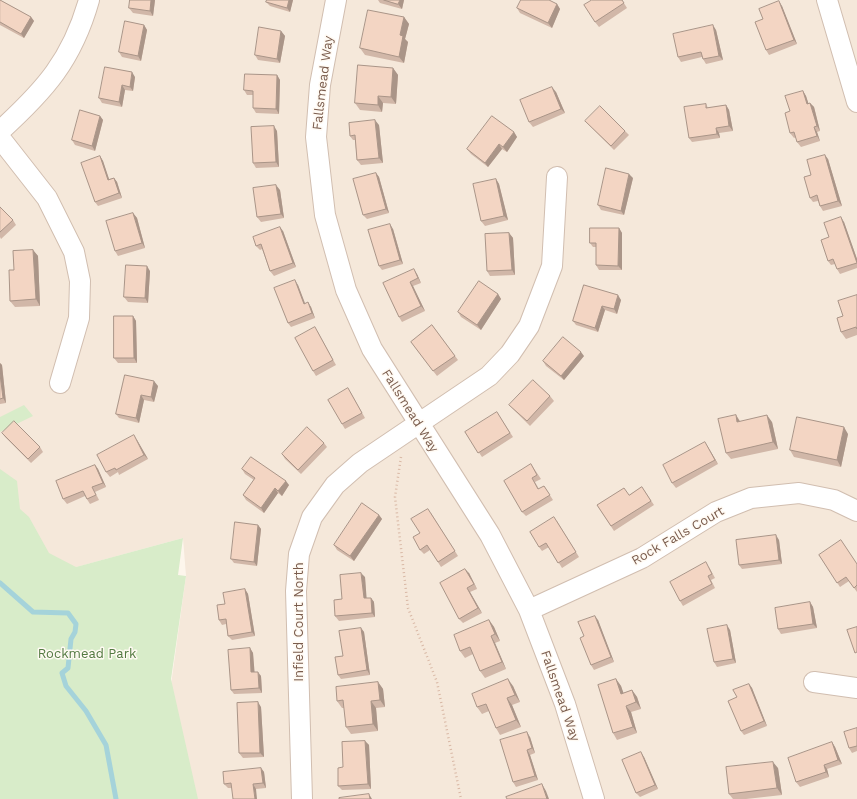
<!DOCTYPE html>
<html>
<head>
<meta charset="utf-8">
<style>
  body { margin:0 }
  canvas { display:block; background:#fdf6ec }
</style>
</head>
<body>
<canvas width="857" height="799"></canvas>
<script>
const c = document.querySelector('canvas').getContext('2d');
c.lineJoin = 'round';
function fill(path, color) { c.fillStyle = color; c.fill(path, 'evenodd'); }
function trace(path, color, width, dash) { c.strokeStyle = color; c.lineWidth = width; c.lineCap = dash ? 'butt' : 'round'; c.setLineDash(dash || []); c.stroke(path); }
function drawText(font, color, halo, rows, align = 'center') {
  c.font = font + ' "Work Sans",sans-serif'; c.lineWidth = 3; c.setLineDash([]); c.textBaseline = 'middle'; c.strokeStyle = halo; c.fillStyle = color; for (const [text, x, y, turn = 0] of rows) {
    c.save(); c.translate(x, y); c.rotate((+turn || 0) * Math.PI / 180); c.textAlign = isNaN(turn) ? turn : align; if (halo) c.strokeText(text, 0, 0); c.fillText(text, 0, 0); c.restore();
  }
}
const residential = new Path2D(`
  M0 0H857V799H174L170 692 186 576 183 538 58 572 0 492Z`);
const green = new Path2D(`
  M24 405 33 416 0 432V417Z
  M0 469 17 481 20 509 29 517 49 553 76 567 183 538 178 575 186 576 171 679 198 799H0Z`);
const stream = new Path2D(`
  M0 583 33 612 68 613 76 624 75 632 71 639 68 668 62 673 66 686 86 711 106 745 116 799`);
const path = new Path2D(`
  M401 457 395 497 408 608 437 682 461 799`);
const minor = new Path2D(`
  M336 0 320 85 316 137 325 215 346 290 372 349 490 535 529 610 565 704 594 799
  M827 0 857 102
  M0 131C45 90 72 60 89 0
  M0 138 47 198 74 252 80 281 79 318 60 383
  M529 610 642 558 716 512 751 498 799 493 834 500 857 511
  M814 682 857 688
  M302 799 296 591 299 554 312 517 335 485 360 463 489 376 510 354 529 326 552 266 557 177`);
const wall = new Path2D(`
  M0 0 31 17 34 21 24 38 0 25Z
  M155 0 153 16 133 13 129 8Z
  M293 0 290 12 270 6 266 2Z
  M378 0H404L402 9 380 3Z
  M622 0 627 8 599 27 595 22Z
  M557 4 560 9 552 28 520 13 517 8Z
  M782 6 797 44 769 55 766 50 763 19Z
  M404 17 409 24 405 39 408 42 404 63 365 55 360 48Z
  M144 25 147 30 141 61 122 57 119 52Z
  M716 30 723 60 706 64 703 59 702 57 681 62 678 57Z
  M281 31 285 36 280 63 258 60 255 55Z
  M393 68 398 75 396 104 383 103 382 112 360 110 355 103Z
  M277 75 280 80 279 114 256 113 253 108V95H247L244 90Z
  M135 77 133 91 125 90 122 107 102 103 99 98Z
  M803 91 806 96 808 103H810L814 107 820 131 817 132 820 141 801 147 797 142 796 137 794 138 790 133V111Z
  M556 92 565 113 533 127 529 122Z
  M706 104 708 108 726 105 729 110 733 131 719 133 720 138 692 142 689 138Z
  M100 116 103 120 95 151 75 145 72 140Z
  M585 121 625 131 629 135 614 150Z
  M379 125 383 163 361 165 357 160 355 140H353L350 136Z
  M277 131 279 167 256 168 253 163Z
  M514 132 517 137 507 152 502 149 488 167 471 154 467 149Z
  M100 156 103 161 109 179 114 178 117 182 122 198 98 206 95 202Z
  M828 159 842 206 823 211 820 206 818 201 813 202 810 198 811 175Z
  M376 173 379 177 389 213 367 219 363 215Z
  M633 178 624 215 601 210 598 205Z
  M496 179 499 184 508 220 485 226 481 221Z
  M280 190 284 218 261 222 257 217Z
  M0 207 13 220 16 225 1 239 0 237Z
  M133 213 137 218 145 248 118 256 115 251Z
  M844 222 857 259V268L840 274 837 269 835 264 831 265 828 261 829 237Z
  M619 228 622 233V270H599L596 265V247H593L590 243Z
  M393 229 403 264 382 270 379 266Z
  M283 231 296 267 274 276 270 271 262 249 260 250 256 246Z
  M509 233 513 238 515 275 490 276 487 271Z
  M33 250 38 256 40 306 15 307 10 301 14 270Z
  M150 271 148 303 128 302 124 297Z
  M417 274 421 283 413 286 425 311 402 322 399 317 383 283Z
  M298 285 305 303 311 307 315 318 291 327 288 323Z
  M584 285 621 300 617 314 605 310 598 332 576 325 573 321Z
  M498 294 501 299 481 330 461 317 458 312Z
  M857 295V335L846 339 841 332Z
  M133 316 136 321 137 363H118L114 358Z
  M432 325 458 360 437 376 411 342Z
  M318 332 336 365 316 376 313 371Z
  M584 356 564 380 546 366 543 361Z
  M0 363 2 365 6 403 0 404Z
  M125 375 158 386 154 402 144 400 139 423 119 418 116 414Z
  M351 393 365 418 345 429 342 424Z
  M550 396 554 401 530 426 509 405Z
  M736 415 740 421 772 422 778 449 731 459 726 453Z
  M500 417 513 437 482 457 465 432Z
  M2 433 40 447 43 452 31 463 5 437Z
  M848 434 841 467 794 457 790 450Z
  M137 440 148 459 119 475 118 472 110 477 106 472Z
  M324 443 327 447 301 474 285 459 282 454Z
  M708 447 718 464 676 488 672 483Z
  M531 464 541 479 535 482 539 489 544 486 553 500 526 516 522 512Z
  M95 465 98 469 106 487 95 492 99 500 90 504 85 496 67 504 63 499Z
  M242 469 289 485 282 496 278 493 264 513 246 500 243 495 254 480 245 474Z
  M642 487 654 505 614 531 597 505 629 495Z
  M431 513 458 556 441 567 430 550 424 554 420 550V533Z
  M379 515 382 519 354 561 337 550 334 545Z
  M557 521 579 557 562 568 549 547 542 551 539 547Z
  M258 525 261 529 257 566 234 563 231 559Z
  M779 540 782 564 742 569 739 565Z
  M819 555 857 564V592L849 581 840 587Z
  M709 567 715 578 711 580 715 588 683 606 680 601Z
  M469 573 477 589 470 592 482 613 463 623 459 619Z
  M365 577 366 598H371L374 602 375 617 339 621 335 616 342 599Z
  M245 589 248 594 255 636 232 640 228 636 226 624 222 625 219 620 225 604Z
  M810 602 813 607 817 628 781 634 778 629Z
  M489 620 494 627 500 641 495 643 506 669 485 678 480 671 473 654 465 658 460 651Z
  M598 620 614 662 594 670 591 665 584 636Z
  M361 628 364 632 370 675 341 679 338 675 343 656Z
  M730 630 736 663 717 667 714 662Z
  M250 648 253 653 254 672 261 676 262 693 234 694 231 690Z
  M616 679 621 686 623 693 632 690 637 697 641 709 631 712 637 733 617 740 613 733Z
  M378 682 383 689 385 707 376 708 378 731 351 734 346 727 344 708H342L337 701Z
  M749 684 752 688 767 726 744 735 741 731 737 697Z
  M513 686 520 702 512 705 521 727 500 735 496 728 489 711 482 714 477 707Z
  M261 707 264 757 243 758 239 753Z
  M857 728V751L852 753 849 748Z
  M530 737 535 753 530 755 538 780 516 787 513 782Z
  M365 741 369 745 371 789 342 790 338 786 343 767Z
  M832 742 835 747 842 764 827 769 829 777 800 787 796 782Z
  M644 757 658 789 640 797 636 793Z
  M261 768 264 772 266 788 256 789 228 788 224 784Z
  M778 768 782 795 746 799H733L729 794Z`);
const shadedWall = new Path2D(`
  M151 0H155L153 16 150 11Z
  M289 0H293L290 12 287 8Z
  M400 0H404L402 9 398 4Z
  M779 1 782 6 797 44 794 40Z
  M557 4 560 9 552 28 548 23Z
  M31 17 34 21 24 38 21 34Z
  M404 17 409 24 405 39 408 42 404 63 399 57 400 35Z
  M144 25 147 30 141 61 138 56Z
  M713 25 716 30 723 60 719 56Z
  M281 31 285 36 280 63 277 59Z
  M393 68 398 75 396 104 391 97Z
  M132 72 135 77 133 91 130 87Z
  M277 75 280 80 279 114 276 109Z
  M122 85 125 90 122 107 119 102Z
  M552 87 556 92 565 113 561 109Z
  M803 91 806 96 810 108 807 104Z
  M378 96 383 103 382 112 378 105Z
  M810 103 814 107 820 131 817 126Z
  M726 105 729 110 733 131 729 126Z
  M100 116 103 120 95 151 92 146Z
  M375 120 379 125 383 163 379 158Z
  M274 126 277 131 279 167 276 162Z
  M814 127 817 132 820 141 817 136Z
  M716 128 719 133 720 138 717 134Z
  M514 132 517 137 507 152 503 147Z
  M499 144 502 149 488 167 485 163Z
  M825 155 828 159 842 206 838 201Z
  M100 156 103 161 111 185 108 180Z
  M376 173 379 177 389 213 386 209Z
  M629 174 633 178 624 215 621 211Z
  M114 178 117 182 122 198 119 193Z
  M496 179 499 184 508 220 504 216Z
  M276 185 280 190 284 218 281 214Z
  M133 213 137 218 145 248 142 243Z
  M841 217 844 222 857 259V263Z
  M390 224 393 229 403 264 400 260Z
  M280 227 283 231 296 267 293 263Z
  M619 228 622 233V270L618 266Z
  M509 233 513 238 515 275 512 270Z
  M33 250 38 256 40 306 36 299Z
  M147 266 150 271 148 303 145 298Z
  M414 269 417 274 421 283 418 278Z
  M295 280 298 285 307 309 304 304Z
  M410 282 413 286 425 311 421 306Z
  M498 294 501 299 481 330 477 325Z
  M618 295 621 300 617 314 614 309Z
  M308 302 311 307 315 318 312 313Z
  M602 306 605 310 598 332 595 328Z
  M133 316 136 321 137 363 134 358Z
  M581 352 584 356 564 380 561 376Z
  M0 363 2 365 6 403 3 398 0 374Z
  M154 381 158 386 154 402 151 397Z
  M141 395 144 400 139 423 136 418Z
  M736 415 740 422H737Z
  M767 415 772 422 778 449 773 442Z
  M844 427 848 434 841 467 837 460Z
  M134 435 137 440 148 459 144 455Z
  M705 442 708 447 718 464 715 460Z
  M95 465 98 469 106 487 103 483Z
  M286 481 289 485 282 496 278 491Z
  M275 488 278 493 264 513 261 508Z
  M379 515 382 519 354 561 350 556Z
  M258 525 261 529 257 566 254 562Z
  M776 535 779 540 782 564 779 560Z
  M465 569 469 573 477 589Z
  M361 573 365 577 367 603 364 598Z
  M467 588 470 592 482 613 478 608Z
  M245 589 248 594 255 636 252 632Z
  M371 598 374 602 375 617 372 613Z
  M810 602 813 607 817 628 813 624Z
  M595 616 598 620 614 662 611 657Z
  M489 620 494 627 500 641 495 634Z
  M727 625 730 630 736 663 733 659Z
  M361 628 364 632 370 675 367 670Z
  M491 636 495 643 506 669 502 662Z
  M250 648 253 653 255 677 251 672Z
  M258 672 261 676 262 693 259 688Z
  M508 679 513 686 520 702 515 695Z
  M616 679 621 686 626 700 621 694Z
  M378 682 383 689 385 707 380 700Z
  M749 684 752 688 767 726 764 721Z
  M632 690 637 697 641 709 636 702Z
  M507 698 512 705 521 727 516 720Z
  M371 701 376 708 378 731 373 724Z
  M258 702 261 707 264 757 260 753Z
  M626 706 631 712 637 733 633 727Z
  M527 732 530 737 535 753 532 748Z
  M365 741 369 745 371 789 368 784Z
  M832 742 835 747 842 764 838 760Z
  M527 750 530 755 538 780 535 776Z
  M641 752 644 757 658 789 655 785Z
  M773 762 778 768 782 795 777 788Z
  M824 765 827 769 829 777 826 772Z
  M261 768 264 772 266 788 263 783Z
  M253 784 256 789 257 799H255Z
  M542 784 546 791 549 799H547Z
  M369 794 372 799H370Z`);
const building = new Path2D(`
  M0 0 31 17 21 34 0 22Z
  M130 0H151L150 11 129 8Z
  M267 0H289L287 8 266 2Z
  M384 0H400L398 4Z
  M521 0H549L557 4 548 23 517 8Z
  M592 0H622L624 3 595 22 584 5Z
  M779 1 794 40 766 50 755 22 763 19 759 9Z
  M368 10 404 17 400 35 403 36 399 57 360 48Z
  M125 21 144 25 138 56 119 52Z
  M713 25 719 56 703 59 701 52 678 57 673 34Z
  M259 27 281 31 277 59 255 55Z
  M358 65 393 68 391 97 378 96V105L355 103Z
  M105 67 132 72 130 87 122 85 119 102 99 98Z
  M245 74 277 75 276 109 253 108V91L244 90Z
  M552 87 561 109 529 122 520 100Z
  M803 91 807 104 810 103 817 126 814 127 817 136 797 142 794 132 790 133 785 113 790 111 785 96Z
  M706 104V108L726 105 729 126 716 128 717 134 689 138 684 107Z
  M600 106 625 131 611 146 585 121Z
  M80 110 100 116 92 146 72 140Z
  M492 116 514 132 503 147 499 144 485 163 467 149Z
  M375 120 379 158 357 160 355 135 350 136 349 123Z
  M274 126 276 162 253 163 251 127Z
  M825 155 838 201 820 206 817 195 810 198 804 177 811 175 807 160Z
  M100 156 108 180 114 178 119 193 95 202 81 163Z
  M606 168 629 174 621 211 598 205Z
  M376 173 386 209 363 215 353 179Z
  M496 179 504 216 481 221 473 184Z
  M276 185 281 214 257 217 253 188Z
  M0 207 13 220 0 232Z
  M133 213 142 243 115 251 106 221Z
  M841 217 857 263 837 269 833 259 828 261 821 240 829 237 824 223Z
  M390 224 400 260 379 266 368 230Z
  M280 227 293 263 270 271 261 244 256 246 253 237Z
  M590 228H619L618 266 596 265V243H590Z
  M509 233 512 270 487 271 485 234Z
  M33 250 36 299 10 301 9 270H14L13 251Z
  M126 265 147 266 145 298 124 297Z
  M414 269 418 278 410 282 421 306 399 317 383 283Z
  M295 280 304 304 308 302 312 313 288 323 274 288Z
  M479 281 498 294 477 325 458 312Z
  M584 285 618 295 614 309 602 306 595 328 573 321Z
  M857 295V329L856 327 841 332 837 318 843 316 838 301Z
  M114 316H133L134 358H114Z
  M432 325 455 356 433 371 411 342Z
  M315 327 333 360 313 371 295 338Z
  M563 337 581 352 561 376 543 361Z
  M0 374 3 398 0 399Z
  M125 375 154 381 151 397 141 395 136 418 116 414Z
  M533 380 550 396 527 421 509 405Z
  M348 388 362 413 342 424 328 400Z
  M497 412 510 433 478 453 465 432Z
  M736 415 737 422 767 415 773 442 726 453 718 419Z
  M797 417 844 427 837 460 790 450Z
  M14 421 40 447 28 459 2 433Z
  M307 427 324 443 298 470 282 454Z
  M134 435 144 455 116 470 115 468 106 472 97 455Z
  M705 442 715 460 672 483 663 465Z
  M251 457 286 481 278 491 275 488 261 508 243 495 255 478 242 469Z
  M531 464 537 475 532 478 538 489 544 486 550 495 522 512 504 481Z
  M95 465 103 483 92 487 96 495 87 499 83 491 63 499 56 481Z
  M642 487 651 501 611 526 597 505 624 488 629 495Z
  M362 503 379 515 350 556 334 545Z
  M428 509 455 551 438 562 427 545 420 550 413 537 420 533 411 519Z
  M554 517 576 552 558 563 546 543 539 547 530 532Z
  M235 522 258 525 254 562 231 559Z
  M776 535 779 560 739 565 736 540Z
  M841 540 857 564V585L854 588 846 577 837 583 819 555Z
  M706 562 712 574 708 576 712 584 680 601 670 582Z
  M465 569 474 584 467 588 478 608 459 619 440 583Z
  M361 573 364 598H371L372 613 335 616 334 600 342 599 340 575Z
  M245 589 252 632 228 636 226 619 219 620 217 605 225 604 223 593Z
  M810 602 813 624 778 629 775 608Z
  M595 616 611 657 591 665 580 638 584 636 578 622Z
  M489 620 495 634 491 636 502 662 480 671 470 647 460 651 454 635Z
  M727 625 733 659 714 662 707 629Z
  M857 627V652L855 653 847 630Z
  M361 628 367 670 338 675 335 657 343 656 339 631Z
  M250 648 251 672H258L259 688 231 690 228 650Z
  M508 679 515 695 507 698 516 720 496 728 486 704 477 707 472 694Z
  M616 679 621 694 632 690 636 702 626 706 633 727 613 733 598 685Z
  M378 682 380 700 371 701 373 724 346 727 343 700 337 701 336 687Z
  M749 684 764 721 741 731 728 701 737 697 733 690Z
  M258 702 260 753H239L237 703Z
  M857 728V746L849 748 844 732Z
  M527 732 532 748 527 750 535 776 513 782 500 740Z
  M365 741 368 784 338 786V768L343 767 342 742Z
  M832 742 838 760 824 765 826 772 796 782 788 758Z
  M641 752 655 785 636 793 622 760Z
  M773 762 777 788 729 794 726 767Z
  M261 768 263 783 253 784 255 799H233L231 783 224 784 223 772Z
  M542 784 547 799H507L506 797Z
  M369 794 370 799H339V798Z`);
const streetNames = [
  ["Fallsmead Way",323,83,-83],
  ["Fallsmead Way",410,411,58],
  ["Rock Falls Court",678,536,-30],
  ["Infield Court North",299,622,-90],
  ["Fallsmead Way",560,696,71]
];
const parkNames = [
  ["Rockmead Park",87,654]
];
fill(residential, '#f5e8da');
fill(green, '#d8ecc9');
trace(stream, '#a5d3da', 5);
trace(minor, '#d1beb0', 22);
trace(path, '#d9b8a5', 2.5, [1, 3]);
trace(minor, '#fff', 20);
fill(wall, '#d1b7a8');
fill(shadedWall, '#aa9588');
fill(building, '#f3d5c3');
trace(building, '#aa9588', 1);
drawText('13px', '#7a5c4d', '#fffaf3', streetNames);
drawText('13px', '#537a41', '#fffaf3', parkNames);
</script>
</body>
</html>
